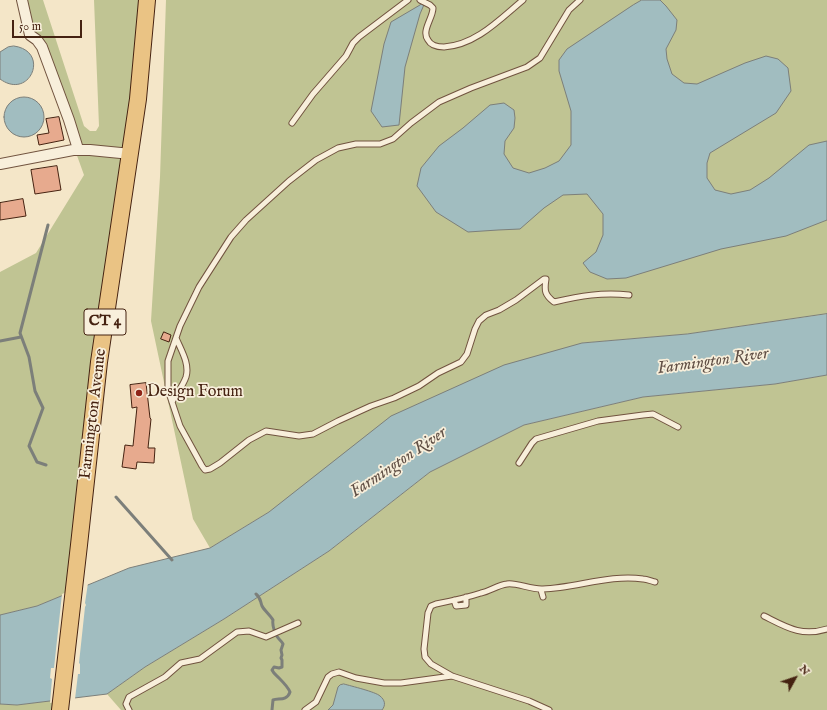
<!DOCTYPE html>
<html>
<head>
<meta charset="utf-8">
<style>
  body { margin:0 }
  #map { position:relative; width:827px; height:710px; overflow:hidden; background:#f4e6c8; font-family:"IM FELL English",serif }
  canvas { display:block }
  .north { position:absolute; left:775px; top:658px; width:40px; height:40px; -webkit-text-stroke:3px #f8efdb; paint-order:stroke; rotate:50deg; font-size:11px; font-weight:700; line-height:16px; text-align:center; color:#452211 }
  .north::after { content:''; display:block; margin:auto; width:14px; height:18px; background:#452211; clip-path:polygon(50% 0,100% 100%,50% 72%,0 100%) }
  .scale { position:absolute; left:12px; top:20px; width:70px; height:18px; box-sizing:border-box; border:2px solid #452211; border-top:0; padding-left:5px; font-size:12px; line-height:14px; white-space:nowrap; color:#452211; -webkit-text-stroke:3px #f8efdb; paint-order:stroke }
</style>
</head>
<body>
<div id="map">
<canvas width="827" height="710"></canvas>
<div class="north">N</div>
<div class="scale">50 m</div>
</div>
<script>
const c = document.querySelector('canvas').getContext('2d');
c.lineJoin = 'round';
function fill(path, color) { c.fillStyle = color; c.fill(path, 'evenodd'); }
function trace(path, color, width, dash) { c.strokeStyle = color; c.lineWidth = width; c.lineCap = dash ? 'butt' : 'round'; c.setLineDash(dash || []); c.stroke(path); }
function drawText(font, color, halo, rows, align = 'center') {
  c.font = font + ' "IM FELL English",serif'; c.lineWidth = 3.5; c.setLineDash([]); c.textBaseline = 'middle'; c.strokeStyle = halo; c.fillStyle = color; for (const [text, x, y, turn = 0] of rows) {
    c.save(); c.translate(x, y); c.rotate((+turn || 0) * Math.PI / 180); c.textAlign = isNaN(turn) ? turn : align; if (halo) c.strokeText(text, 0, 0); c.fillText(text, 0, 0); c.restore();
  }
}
const green = new Path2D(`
  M21 0H43L84 126 90 131H96L99 126 94 0H147L74 591 37 606 0 615V272L36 253 84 175Z
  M166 0H827V314L687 334 582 343 269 512 210 548 193 519 151 321 160 177Z
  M827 375V710H121L107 694 145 667 224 619 329 551 430 472 524 425 643 397 775 384Z
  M62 699 60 710H0V704L17 705Z`);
const water = new Path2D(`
  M422 0H426L420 14 405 67 399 125 382 127 371 111 384 44 391 22 420 5Z
  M642 0H660L666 6 677 20 676 30 666 49 667 59 672 74 684 83 697 84 745 63 766 56 778 59 788 68 791 91 776 113 710 153 707 163V178L715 190 731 194 750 190 769 178 809 145 827 141V220L786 236 721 249 626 278 607 279 590 272 583 263 596 252 603 235V214L587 194 563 195 544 208 520 229 498 230 468 232 436 212 417 186 421 168 439 146 463 128 490 105 504 103 514 110 515 118 514 128 505 141 504 154 513 168 529 173 545 168 559 161 571 145V111L559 71V60L567 49 633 5Z
  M14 46C51 51 30 101 0 79V52L8 47Z
  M4 117a20 20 0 1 1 40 0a20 20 0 1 1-40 0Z
  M827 314V375L775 384 643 397 524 425 430 472 329 551 224 619 145 667 107 694 17 705 0 704V615L37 606 129 568 210 548 269 512 391 416 504 365 582 343 687 334Z
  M344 684C351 686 376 692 380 696 385 700 386 705 382 710H328L333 705 338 687 340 685Z`);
const pier = new Path2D(`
  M88 583 85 603 86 605 85 607 79 663 80 664V674H78L75 699 50 703 52 679 50 678 51 668H54L62 594Z`);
const stream = new Path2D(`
  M0 341 21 337
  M46 465 37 462 29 446 43 408 35 391 29 357 20 333 48 225
  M116 497 172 560
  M256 594C261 598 260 601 262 606 264 610 270 615 273 620 272 625 275 635 279 639 280 640 282 642 283 644L281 650 282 655 281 658 282 660V667L279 668 274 667 272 670C274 674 276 675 279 678 283 682 288 687 290 692 287 701 279 698 273 700L272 710`);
const building = new Path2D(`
  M59 117 64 140 39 145 37 135 49 133 46 119Z
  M57 166 61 190 35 194 31 170Z
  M23 199 26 216 0 220V203Z
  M164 332 171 335 169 342 161 339Z
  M146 383 150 418 151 419 148 448H155L154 463 137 462 136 469 122 467 125 445 133 446 137 407 132 408 130 385Z`);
const lane = new Path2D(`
  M420 0 430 5 433 8C433 18 421 31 428 40 431 46 439 47 444 47 476 45 500 19 523 0
  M580 0 569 10 540 58 527 67 471 88 439 102 411 123 393 139 380 144H356L338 148 316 160 289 181 246 220 231 237 199 287 180 326 168 361V390L180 426 202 466 205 470 210 469 220 463 249 440 266 431 299 436 313 434 338 421 371 406 394 398 419 386 438 373 461 362 467 354 475 329 479 321 486 315 499 310 516 300 544 279H546C544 291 545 295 554 302 580 296 602 292 629 295
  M292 123 313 94 346 56 353 43 359 37 408 0
  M172 402C176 394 183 386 186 377 190 364 181 350 176 338
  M519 463 532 443 536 439 598 421 643 415 653 414 678 427
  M541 590 543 597
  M454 600 456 606 466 605V597
  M764 616C786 627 801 637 827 629
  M129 710 126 704 129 697 165 677 181 663 200 659 237 632 249 631 266 637 298 623
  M305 710 316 702 328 677 332 674 339 672 356 678 384 683H401L452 676
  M549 710 529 701 452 676 431 664 425 657 424 649 428 613 431 606 436 604C451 601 466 598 481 593 490 591 498 585 507 584 515 582 532 590 543 589 576 588 610 574 643 579 647 579 651 581 655 582`);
const street = new Path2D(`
  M22 0 30 35 37 40 42 47 69 120 78 149
  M0 164 73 150H90L131 154`);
const primary = new Path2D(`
  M60 710 79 545 99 362 138 99 147 0`);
const markers = [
  [139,393,4,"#8f2418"]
];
const shields = [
  [105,322,42]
];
const shieldNames = [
  ["CT 4",105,322]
];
const poiNames = [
  ["Design Forum",147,393]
];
const streetNames = [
  ["Farmington Avenue",94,414,-83]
];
const waterNames = [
  ["Farmington River",713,362,-8],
  ["Farmington River",399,463,-34]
];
fill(green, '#c0c493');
fill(water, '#a1bdc0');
trace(water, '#7c7f7a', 1);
fill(pier, '#f4e6c8');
trace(stream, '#7c7f7a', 3);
fill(building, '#e7aa8e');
trace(building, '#452211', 1);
trace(lane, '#71533f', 7);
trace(street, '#71533f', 12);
trace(primary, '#452211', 18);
trace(lane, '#f8efdb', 5);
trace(street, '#f8efdb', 10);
trace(primary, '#eac384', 16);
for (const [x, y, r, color] of markers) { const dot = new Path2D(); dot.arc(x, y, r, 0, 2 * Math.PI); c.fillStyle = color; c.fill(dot); trace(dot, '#f8efdb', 1.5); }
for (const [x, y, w] of shields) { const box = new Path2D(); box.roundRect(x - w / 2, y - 13, w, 26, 3); c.fillStyle = '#f8efdb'; c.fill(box); trace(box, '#452211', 1); }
drawText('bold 15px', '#452211', null, shieldNames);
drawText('16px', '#452211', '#f8efdb', poiNames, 'left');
drawText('16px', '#452211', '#f8efdb', streetNames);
drawText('italic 17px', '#615046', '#f8efdb', waterNames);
</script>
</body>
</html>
